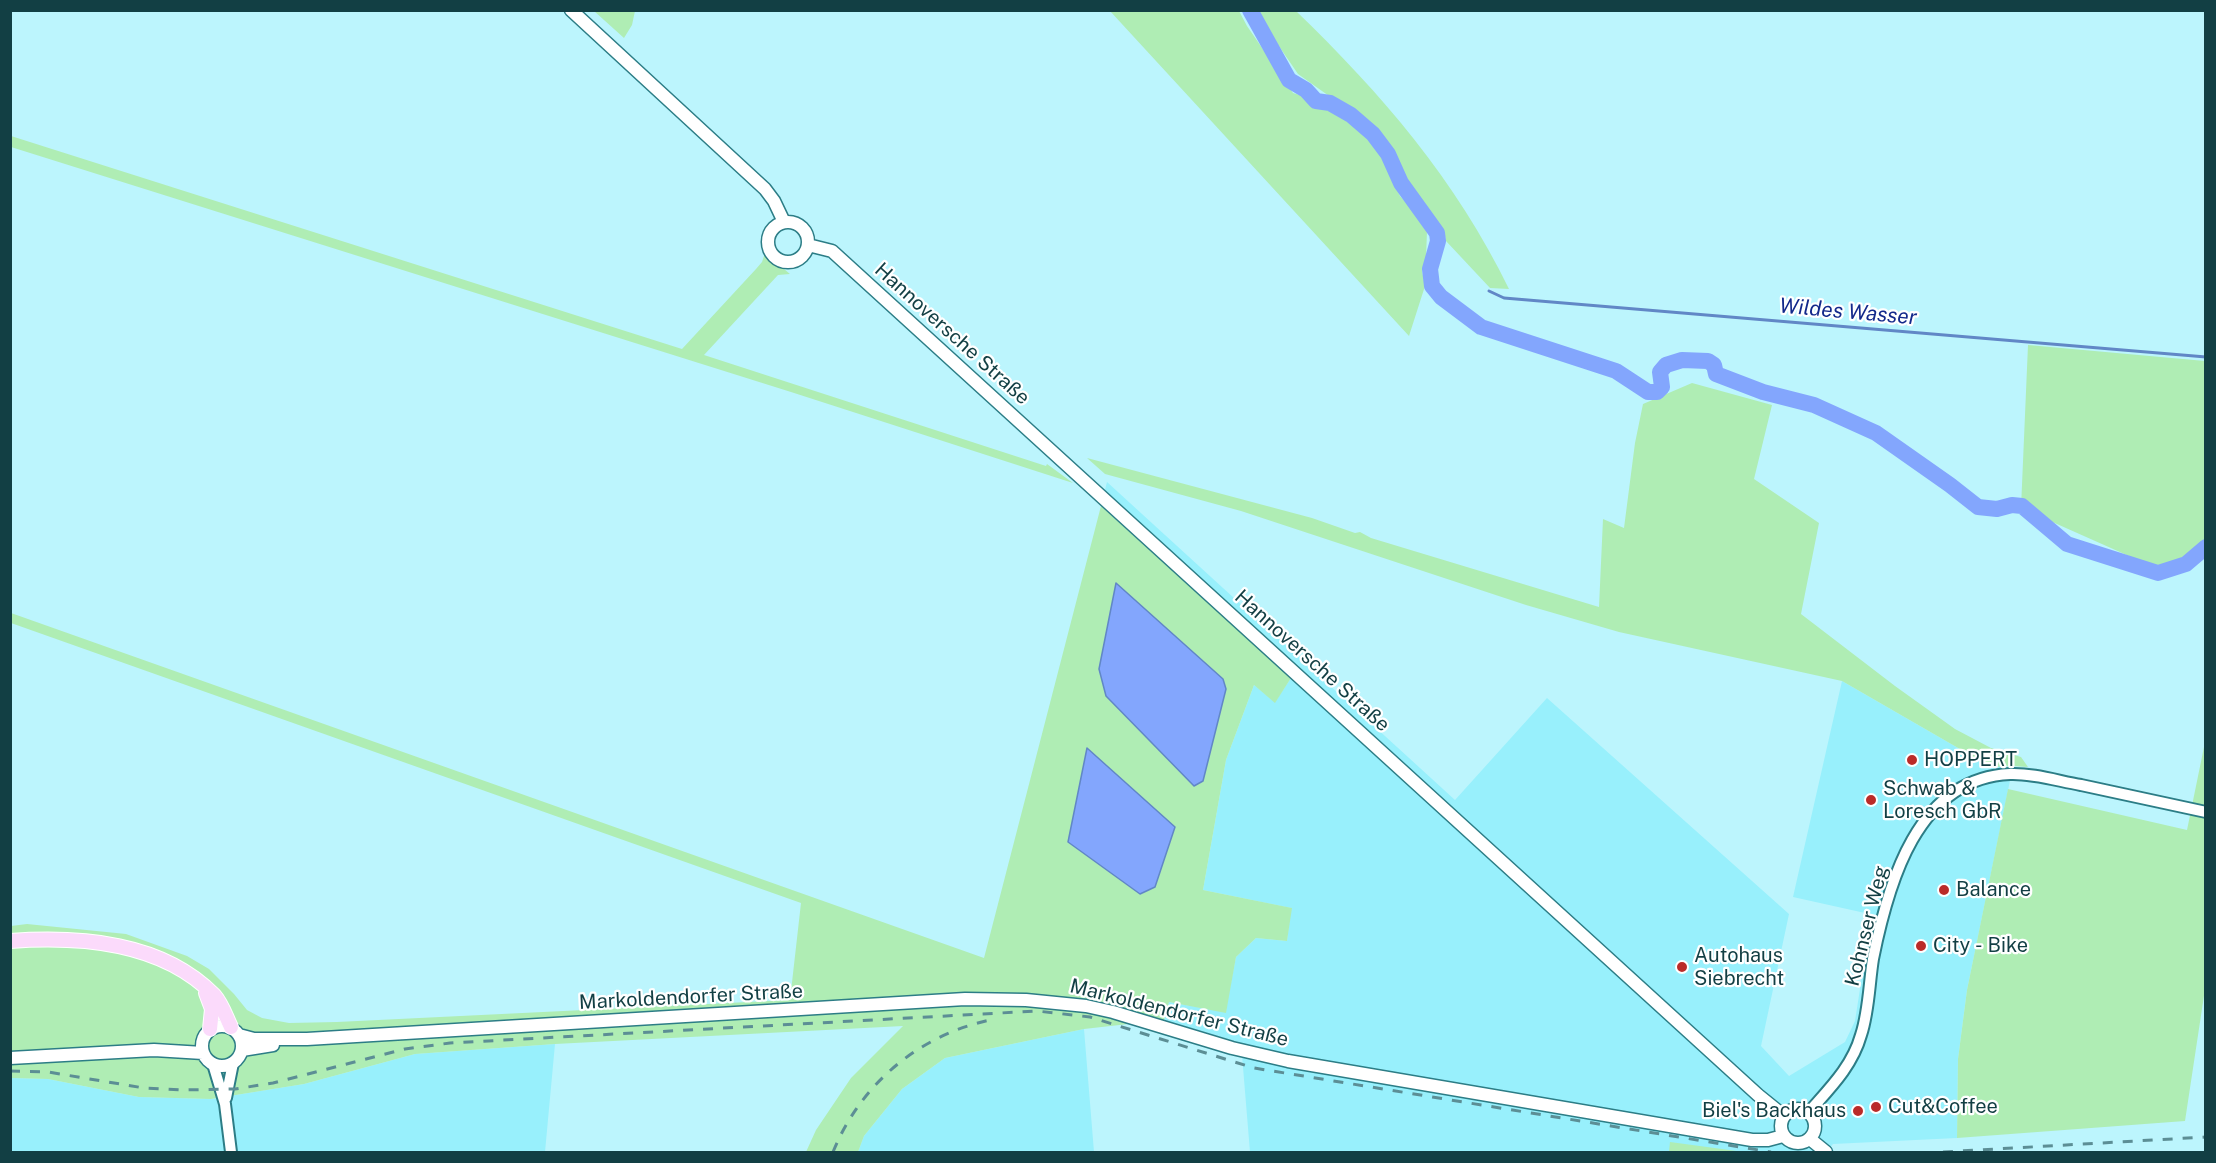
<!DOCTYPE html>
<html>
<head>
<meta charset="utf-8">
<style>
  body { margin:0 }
  #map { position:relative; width:2216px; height:1163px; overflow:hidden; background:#bcf5fd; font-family:"Public Sans",sans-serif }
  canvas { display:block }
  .frame { position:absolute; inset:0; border:12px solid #123f44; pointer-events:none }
</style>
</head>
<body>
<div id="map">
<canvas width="2216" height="1163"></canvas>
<div class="frame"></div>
</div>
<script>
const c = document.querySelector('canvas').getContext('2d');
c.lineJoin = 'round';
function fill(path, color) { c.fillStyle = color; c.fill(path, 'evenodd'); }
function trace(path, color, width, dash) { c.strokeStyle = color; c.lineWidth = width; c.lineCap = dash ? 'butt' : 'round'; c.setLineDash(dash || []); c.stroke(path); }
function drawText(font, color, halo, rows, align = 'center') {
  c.font = font + ' "Public Sans",sans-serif'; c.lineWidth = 4.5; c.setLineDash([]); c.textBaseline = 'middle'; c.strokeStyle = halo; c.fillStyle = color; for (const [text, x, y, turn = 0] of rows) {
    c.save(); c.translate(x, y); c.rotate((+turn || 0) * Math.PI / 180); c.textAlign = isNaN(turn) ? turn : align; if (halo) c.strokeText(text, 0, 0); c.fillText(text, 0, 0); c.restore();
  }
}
const built = new Path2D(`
  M1107 482 1455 800 1547 698 1789 914 1761 1046 1789 1076 1845 1042 1855 1021 1867 944 1874 915 1793 897 1842 681 1991 767 2013 766 1967 990 1958 1059 1957 1138 1833 1144 1826 1152H1250L1241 1043 1164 1020 1169 1002 1225 1012 1236 957 1256 938 1287 941 1291 908 1203 890 1226 760 1254 685 1275 702 1291 678 1101 506Z
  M1084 1029 1094 1152H858L864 1136 902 1089 945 1058Z
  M555 1044 545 1152H11V1078L48 1079 139 1097 211 1099 304 1084 415 1054Z`);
const green = new Path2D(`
  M594 11H635L632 25 624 38Z
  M1110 11H1239L1247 26 1293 93 1303 96 1311 106 1333 111 1353 122 1378 148 1400 196 1420 218 1427 231 1426 258 1422 271 1425 286 1409 336Z
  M1255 11H1296C1382 94 1456 180 1509 289L1490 288 1446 241 1445 236 1417 201 1385 144 1370 125 1298 74Z
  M11 136 682 349 756 269 762 262 765 253 790 274 778 275 704 355 1046 466 1047 464 1073 483 791 392 11 147Z
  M2028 345 2205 361V542L2183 561 2158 569 2021 508Z
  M1692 383 1772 405 1754 479 1819 523 1801 614 1895 686 1955 729 1991 748 2021 757 2028 767 2013 766 1991 767 1842 681 1619 632 1526 605 1241 511 1105 474 1087 458 1312 518 1355 533 1360 532 1371 538 1599 607 1603 519 1624 528 1635 443 1643 404Z
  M1101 506 1291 678 1275 703 1254 685 1226 760 1203 890 1292 908 1287 941 1256 938 1236 957 1226 1013 1169 1002 1164 1020 1084 1029 945 1058 902 1089 864 1136 858 1152H806L816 1130 851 1078 903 1026 555 1044 415 1054 304 1084 211 1099 139 1097 48 1079 11 1078V926L27 924 126 934 187 956 209 969 234 994 247 1010 262 1018 289 1023 337 1022 790 1000 801 903 11 623V613L984 958ZM1223 679 1226 689 1203 781Z
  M2205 742V989L2185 1121 1957 1138 1958 1059 1967 990 2008 789 2187 830Z
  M1670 1142 1744 1152 1725 1151 1724 1152 1669 1151Z`);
const water = new Path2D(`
  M1116 583 1223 679 1226 689 1203 781 1194 786 1106 696 1099 669Z
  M1087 748 1175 827 1155 887 1140 894 1068 842Z`);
const stream = new Path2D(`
  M1489 291 1504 298 2206 357`);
const river = new Path2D(`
  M1250 10 1289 80 1306 90 1316 101 1330 103 1351 115 1373 134 1388 154 1401 183 1437 233 1438 241 1430 269 1432 286 1441 297 1481 327 1616 371 1648 392H1657L1662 387 1660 372 1666 365 1682 360 1708 361 1714 365 1716 374 1763 392 1814 405 1876 433 1950 485 1978 507 1997 509 2012 505 2022 506 2067 544 2158 573 2186 564 2206 547`);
const tertiary = new Path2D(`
  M213 1064 225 1104 231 1152
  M226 1098 233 1063
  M1808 1113C1829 1089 1852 1067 1861 1035 1869 1011 1869 984 1873 959 1888 884 1917 778 2010 774 2033 773 2058 781 2081 785 2123 794 2164 803 2206 812`);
const secondary = new Path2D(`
  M571 10 765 189 774 201 784 222
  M768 242a20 20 0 1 1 40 0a20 20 0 1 1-40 0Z
  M808 245 832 251 1758 1095 1784 1116
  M202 1046a20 20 0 1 1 40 0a20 20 0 1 1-40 0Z
  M239 1035 254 1039H307L965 999 1026 1000 1086 1006 1113 1012 1232 1048 1288 1061 1752 1140H1768L1783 1136
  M242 1050 273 1045
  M10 1058 154 1050 203 1053
  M1781 1126a17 17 0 1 1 34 0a17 17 0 1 1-34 0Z
  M1810 1139 1826 1152`);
const primary = new Path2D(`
  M10 941C81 936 162 942 214 995 222 1004 226 1017 231 1027
  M206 993 212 1009 210 1029`);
const rail = new Path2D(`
  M10 1071 48 1072 144 1088 181 1090 235 1089 273 1083 405 1049 450 1043 1037 1011 1090 1017 1254 1068 1771 1152
  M833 1152C861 1083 921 1033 995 1019
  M1943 1152 2206 1137`);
const markers = [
  [1912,760,6,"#ba2b29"],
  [1871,800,6,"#ba2b29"],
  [1944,890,6,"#ba2b29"],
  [1921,946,6,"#ba2b29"],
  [1682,967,6,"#ba2b29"],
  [1876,1107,6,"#ba2b29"],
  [1858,1111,6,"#ba2b29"]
];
const streetNames = [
  ["Hannoversche Straße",952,334,42],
  ["Hannoversche Straße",1312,661,42],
  ["Kohnser Weg",1867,926,-76],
  ["Markoldendorfer Straße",691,997,-3],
  ["Markoldendorfer Straße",1179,1013,14]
];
const poiNames = [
  ["HOPPERT",1924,760],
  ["Schwab &",1883,789],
  ["Loresch GbR",1883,812],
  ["Balance",1956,890],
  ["City - Bike",1933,946],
  ["Autohaus",1694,956],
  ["Siebrecht",1694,979],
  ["Cut&Coffee",1888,1107],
  ["Biel's Backhaus",1846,1111,"right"]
];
const waterNames = [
  ["Wildes Wasser",1848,312,5]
];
fill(built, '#98f0fc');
fill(green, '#afedb4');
fill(water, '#83a6fd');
trace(water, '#6187c6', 1.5);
trace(stream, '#6187c6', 3);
trace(river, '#83a6fd', 16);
trace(tertiary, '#2c7d86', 14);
trace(secondary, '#2c7d86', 15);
trace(primary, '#fff', 16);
trace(tertiary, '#fff', 10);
trace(secondary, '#fff', 12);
trace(primary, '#fbdafb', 14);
trace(rail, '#5c8e95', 3, [10, 10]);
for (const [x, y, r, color] of markers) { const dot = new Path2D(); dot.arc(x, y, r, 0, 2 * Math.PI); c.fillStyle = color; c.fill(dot); trace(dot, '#fff', 2); }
drawText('20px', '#123f44', '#fff', streetNames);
drawText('20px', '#123f44', '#fff', poiNames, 'left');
drawText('italic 21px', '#13298b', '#fff', waterNames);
</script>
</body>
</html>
